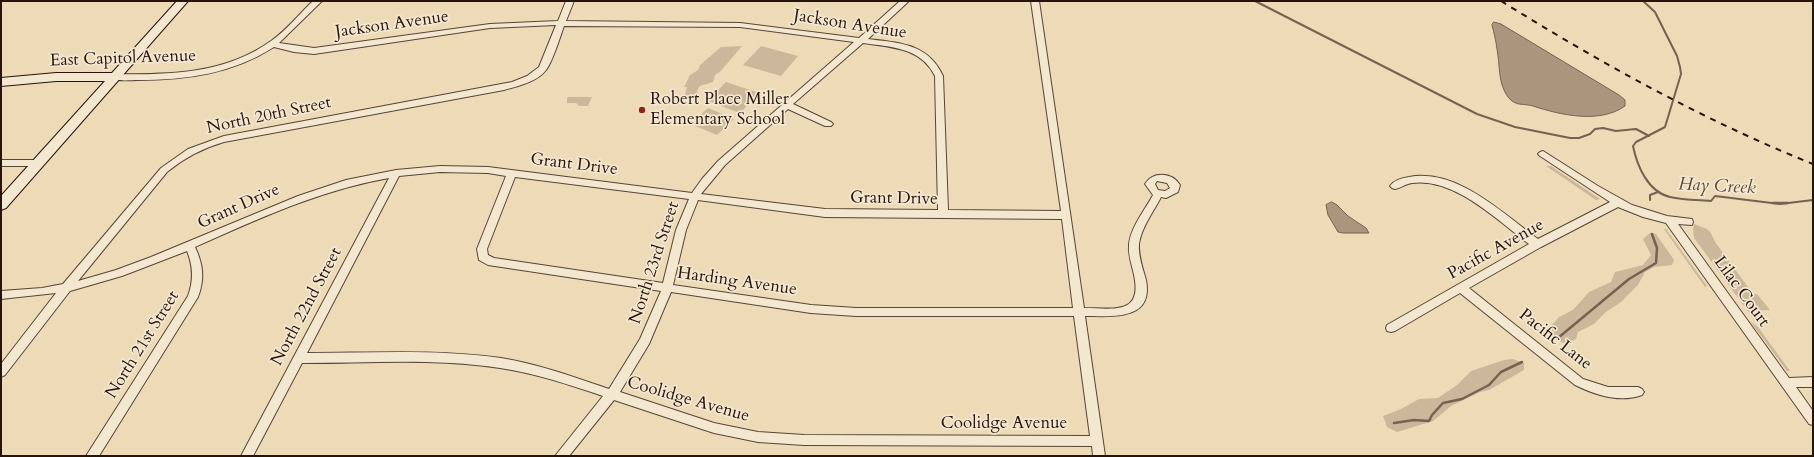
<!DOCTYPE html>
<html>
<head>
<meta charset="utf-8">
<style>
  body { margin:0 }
  #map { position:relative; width:1814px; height:457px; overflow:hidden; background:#eddab7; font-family:Cardo,serif }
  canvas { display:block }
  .frame { position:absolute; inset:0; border:2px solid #27130c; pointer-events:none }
</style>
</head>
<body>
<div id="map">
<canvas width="1814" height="457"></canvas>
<div class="frame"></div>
</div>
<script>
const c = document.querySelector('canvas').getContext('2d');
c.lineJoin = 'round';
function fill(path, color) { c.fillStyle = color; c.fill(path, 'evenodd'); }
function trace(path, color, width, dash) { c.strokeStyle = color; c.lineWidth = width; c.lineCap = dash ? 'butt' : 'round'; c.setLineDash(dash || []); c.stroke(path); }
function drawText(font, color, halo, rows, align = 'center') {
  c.font = font + ' Cardo,serif'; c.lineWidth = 3.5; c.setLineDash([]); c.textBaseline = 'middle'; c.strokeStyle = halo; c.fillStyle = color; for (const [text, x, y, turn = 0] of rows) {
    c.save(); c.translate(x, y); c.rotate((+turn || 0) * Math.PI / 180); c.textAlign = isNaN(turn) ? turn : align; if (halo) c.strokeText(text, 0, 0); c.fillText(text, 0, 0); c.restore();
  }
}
const green = new Path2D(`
  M742 46 720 72 715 75 713 82 700 86 697 90 698 93 694 97 684 98 687 87H684L690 75 698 70 700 65 721 47Z
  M761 46 798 56 781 76 743 65Z
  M726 82 759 93 740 113 707 101Z
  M568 97H592L588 106H579L576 103H567V99Z
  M708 108 734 119 717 135 690 124Z
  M1546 166H1551L1600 199 1596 200Z
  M1694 224 1707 229 1711 233 1715 242 1751 291 1753 294H1757L1770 310 1750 311 1757 321H1755L1694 238 1693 229Z
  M1664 229H1666L1707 286 1705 287Z
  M1650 233 1656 234 1674 260 1672 265 1654 267 1645 272 1638 285 1621 302 1606 312 1594 324 1578 332 1576 339C1563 345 1562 344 1552 335V325L1559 317 1573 310 1589 292 1611 282 1615 272 1643 265 1651 255 1643 239Z
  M1750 321 1758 327 1790 371H1787Z
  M1513 359 1524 363V370L1489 390 1480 392 1451 406 1433 421 1397 432 1387 427 1383 416 1401 409 1419 399 1438 398 1457 385 1471 371 1504 360Z`);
const water = new Path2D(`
  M1494 22 1501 24 1619 95 1625 100V106C1600 124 1560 115 1533 106 1523 103 1516 107 1508 97 1498 84 1500 65 1497 49 1496 41 1494 33 1492 25Z
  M1332 202 1337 205 1348 216 1366 228 1369 233H1343L1338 232 1328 215 1326 205Z`);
const streamFar1 = new Path2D(`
  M1255 1 1477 114 1515 127 1570 138H1579L1590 134 1595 129 1603 128 1616 131 1636 129 1649 136
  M1643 1 1655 12 1677 56 1680 67 1681 74 1665 127 1636 142 1633 146C1637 166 1648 192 1670 197 1683 200 1698 200 1711 201L1715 196 1780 204 1813 200
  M1650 200V195L1658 192`);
const stream = new Path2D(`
  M1773 203H1788
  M1558 338 1629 279 1656 263 1657 248 1652 234
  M1394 423 1414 420 1429 421 1432 415 1443 403 1462 399 1489 385 1501 372 1522 362`);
const street = new Path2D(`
  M313 1H322L279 43 314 48 490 24 558 21 566 1H574L566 21 740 23 859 38 900 1H909L868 39C899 43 928 43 943 76L948 210 1061 211 1031 1H1039L1084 308C1112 308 1143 316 1134 275 1132 265 1128 255 1129 245 1130 228 1145 210 1153 195L1145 184C1153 171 1172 172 1180 185L1178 192 1166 198 1161 197C1154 211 1141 228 1139 244 1138 256 1143 269 1146 280 1154 321 1112 316 1085 316L1105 456H1093L1092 446 804 445 758 442 714 433 614 400 569 456H555L603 396C570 385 535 373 500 368 435 358 368 363 302 363L253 456H241L389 178C320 190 258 219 195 247 203 264 205 279 198 297L99 456H86L188 296C194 280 193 266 187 251L122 276 70 291 5 375 1 377V364L56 293 1 299V291L42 288 63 284 161 168 188 149 224 136 512 82 527 76 539 67 556 25 490 28 314 54 294 52 274 47C232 74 186 80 138 80 130 80 116 82 111 77L115 74C169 75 225 74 271 41 287 30 299 14 313 1ZM564 26 740 27 854 42 718 161 702 179 692 193 488 167 440 166 396 170 346 180 298 196 151 257 116 270 78 281 167 172C184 158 203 148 224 142L504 90C518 86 537 82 546 70 553 61 560 37 564 26ZM863 43C890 47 921 47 935 76L938 210 825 209 701 194 725 165 788 109 825 126H831L833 124 831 122 793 104ZM440 172 488 173 506 176 477 249 479 260 488 265 661 291 640 339 609 389C574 377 538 364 501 358 437 349 371 353 307 353L399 176ZM515 177 689 199 676 230 663 283 494 258 488 255 487 249ZM1157 181 1167 183 1170 188 1165 191 1158 190 1155 184ZM698 200 825 217 1062 219 1073 308H856L811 305 673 285 686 230ZM671 292 811 313 856 316H1074L1090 436 804 435 758 432 714 423 620 392 649 344Z
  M1543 151 1598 186 1632 205 1667 216 1692 219 1693 222 1692 225 1678 224 1789 378 1813 377V387H1796L1813 411V425L1809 424 1666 223 1643 217 1618 207 1541 247 1469 288 1583 379 1608 387H1638L1642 389 1644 392 1642 395C1620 403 1595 395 1575 385L1460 293 1395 331 1391 332 1387 331 1386 328 1387 325 1529 244C1497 220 1454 177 1412 183 1405 184 1401 188 1395 189L1392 188 1390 186C1394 180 1402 178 1409 177 1457 168 1502 213 1538 239L1610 202 1540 156 1538 154 1540 152Z
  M1 160H38L43 163 38 166H1Z`);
const secondary = new Path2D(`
  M177 1H188L6 208 1 210V196L105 81H56L1 86V78L56 73H112Z`);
const rail = new Path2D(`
  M1501 1C1601 63 1703 120 1813 164`);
const markers = [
  [642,110,4,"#8f2418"]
];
const streetNames = [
  ["Jackson Avenue",392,25,-8],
  ["Jackson Avenue",850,25,9],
  ["East Capitol Avenue",123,59,-2],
  ["North 20th Street",269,116,-12],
  ["Grant Drive",574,165,7],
  ["Grant Drive",894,199,1],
  ["Grant Drive",239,207,-24],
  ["Pacific Avenue",1496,250,-29],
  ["North 23rd Street",655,263,-72],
  ["Harding Avenue",737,282,8],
  ["Lilac Court",1741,292,54],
  ["North 22nd Street",307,307,-62],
  ["Pacific Lane",1555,340,38],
  ["North 21st Street",143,345,-58],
  ["Coolidge Avenue",688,400,16],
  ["Coolidge Avenue",1004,424]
];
const poiNames = [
  ["Robert Place Miller",650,100],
  ["Elementary School",650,120]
];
const waterNames = [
  ["Hay Creek",1717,187,3]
];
fill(green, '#cbb89a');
fill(water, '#aa967d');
trace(water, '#766250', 1);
trace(streamFar1, '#766250', 2);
trace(stream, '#766250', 2.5);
trace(street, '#584537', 2);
trace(secondary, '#27130c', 2);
fill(street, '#f3e7d0');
fill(secondary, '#f3e7d0');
trace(rail, '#27130c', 2, [6, 6]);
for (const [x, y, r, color] of markers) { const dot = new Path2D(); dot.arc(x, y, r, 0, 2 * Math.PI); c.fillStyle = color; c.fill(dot); trace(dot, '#f3e7d0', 1.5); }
drawText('17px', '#27130c', '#f3e7d0', streetNames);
drawText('17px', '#27130c', '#f3e7d0', poiNames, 'left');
drawText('italic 18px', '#5b4739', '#f3e7d0', waterNames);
</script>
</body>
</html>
